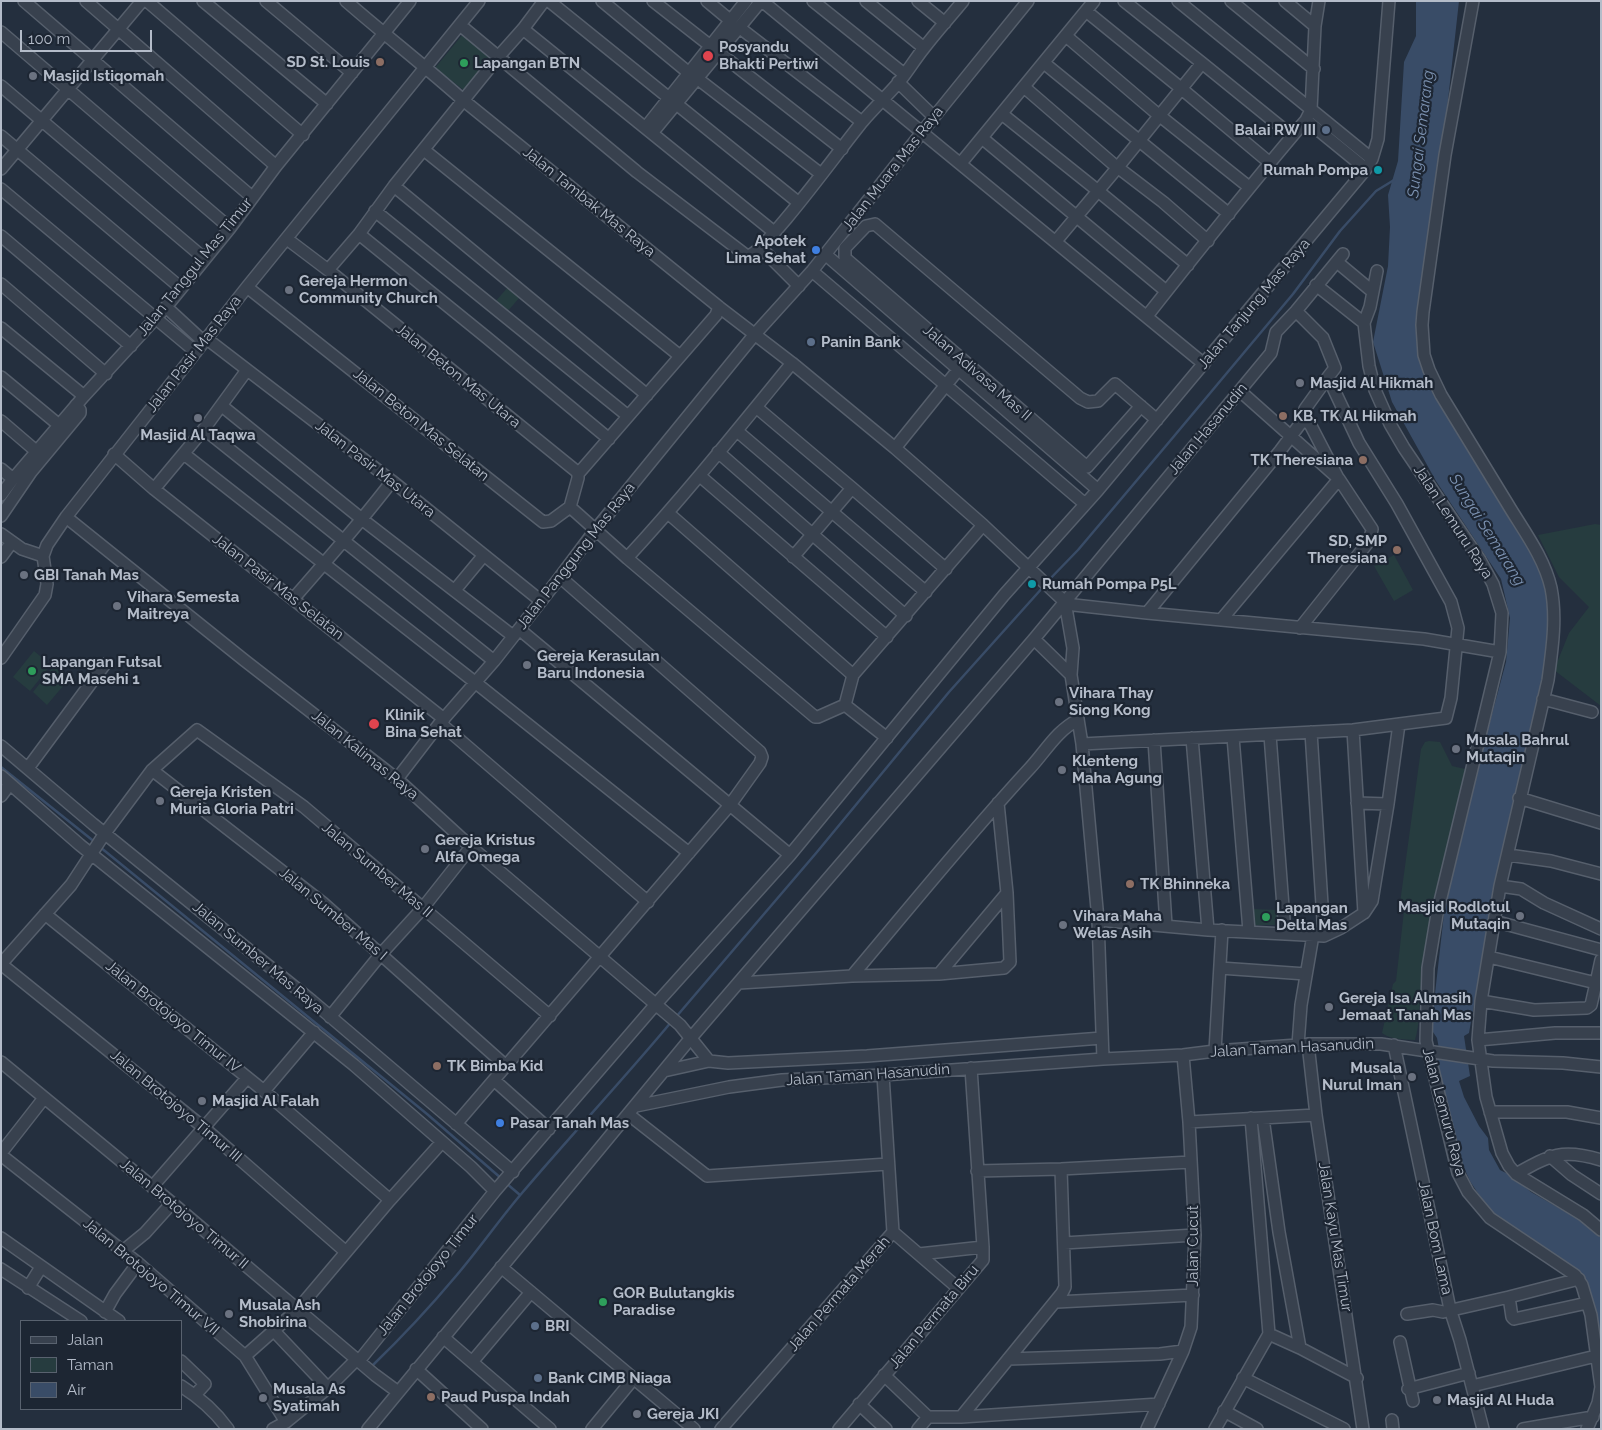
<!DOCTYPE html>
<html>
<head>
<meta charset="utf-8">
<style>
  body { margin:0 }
  #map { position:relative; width:1602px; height:1430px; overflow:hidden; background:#242f3e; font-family:Raleway,sans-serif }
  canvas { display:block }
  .frame { position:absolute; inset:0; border:2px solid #b4bcc9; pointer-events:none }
  .legend { position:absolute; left:20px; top:1320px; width:162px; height:90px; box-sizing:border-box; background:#1d2633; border:1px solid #59626f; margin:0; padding:6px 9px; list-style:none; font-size:15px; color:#b4bcc9 }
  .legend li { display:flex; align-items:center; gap:10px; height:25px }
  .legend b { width:25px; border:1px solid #59626f }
  .scale { position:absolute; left:20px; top:30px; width:132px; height:22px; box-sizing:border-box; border:2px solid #b4bcc9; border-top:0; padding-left:6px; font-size:15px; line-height:18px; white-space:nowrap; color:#b4bcc9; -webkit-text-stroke:4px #1d2633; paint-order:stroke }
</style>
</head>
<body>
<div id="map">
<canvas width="1602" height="1430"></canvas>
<div class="frame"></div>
<ul class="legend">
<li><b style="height:6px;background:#38414e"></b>Jalan</li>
<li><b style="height:14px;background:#263c3f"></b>Taman</li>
<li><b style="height:14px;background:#394c67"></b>Air</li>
</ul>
<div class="scale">100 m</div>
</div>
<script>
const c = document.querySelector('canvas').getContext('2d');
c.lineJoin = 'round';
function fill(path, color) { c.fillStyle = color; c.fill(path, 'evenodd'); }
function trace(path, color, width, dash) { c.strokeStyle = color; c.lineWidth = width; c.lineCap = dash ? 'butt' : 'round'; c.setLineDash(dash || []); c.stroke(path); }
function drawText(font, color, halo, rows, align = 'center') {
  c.font = font + ' Raleway,sans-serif'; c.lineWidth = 4.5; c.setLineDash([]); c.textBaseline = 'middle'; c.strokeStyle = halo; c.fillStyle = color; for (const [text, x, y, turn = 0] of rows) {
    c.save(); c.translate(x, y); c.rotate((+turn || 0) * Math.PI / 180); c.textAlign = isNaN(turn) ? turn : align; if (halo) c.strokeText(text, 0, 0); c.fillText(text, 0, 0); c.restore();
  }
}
const green = new Path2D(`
  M463 34 492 58 465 91 435 68Z
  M508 287 520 297 507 312 495 302Z
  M1595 524 1601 525V706L1554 670 1569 633 1589 607 1559 577 1538 535Z
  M1394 555 1413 590 1394 601 1374 566Z
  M34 651 51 665 30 691 13 677Z
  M54 666 69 679 47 705 33 692Z
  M1429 741 1440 742 1452 766 1465 769 1421 989C1419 1006 1420 1024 1415 1040 1404 1039 1391 1040 1382 1033L1393 984 1396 981 1404 911 1400 903 1421 749 1425 742Z
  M1253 909 1280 910V925H1252Z`);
const water = new Path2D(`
  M1416 1H1459L1441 163 1416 332 1419 355 1426 379 1545 577 1551 619 1542 695 1516 792 1490 914 1469 1033 1464 1036 1470 1076 1459 1081 1464 1097 1479 1126 1488 1138 1489 1150 1500 1170 1512 1176 1531 1192 1590 1226 1601 1238V1352L1583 1278 1572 1266 1507 1225 1486 1206 1470 1181 1461 1161 1432 1059 1440 1054 1437 1038 1431 1029 1445 905 1456 838 1484 744 1506 662 1510 618 1501 579 1436 481 1392 402 1373 342 1388 266 1390 227 1388 195 1398 161 1404 62 1416 36Z`);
const stream = new Path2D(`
  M1047 582 1078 550 1170 441 1293 294 1340 231 1376 191 1394 180
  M1 767 96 843
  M100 847 427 1114 502 1179
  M676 1017 817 852 949 692 1044 586
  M506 1183 520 1195
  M373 1365C402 1337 430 1307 456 1276 479 1249 499 1220 522 1193 571 1135 623 1080 672 1021`);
const minor = new Path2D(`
  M24 1 252 197
  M86 1 276 166
  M147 1 303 135
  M203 1 327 104
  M266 1 352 73
  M346 1C385 35 425 66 463 100L719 307 792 363 895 448 983 525 1065 602 1074 605 1147 613 1424 639 1500 652
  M549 1 799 203
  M602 1 689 73
  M653 1 842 149
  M707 1 731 21
  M762 1 1204 364
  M813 1 904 74
  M866 1 924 48
  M918 1 945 23
  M1124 1 1202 63 1292 136
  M1178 1 1372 159
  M1231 1 1314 69
  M1285 1 1315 26
  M1473 1 1445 155 1423 312 1422 325 1424 355 1429 370 1441 395C1463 431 1485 467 1507 503 1523 530 1544 557 1551 588 1557 618 1552 650 1548 680L1500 886 1481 1001 1478 1040 1486 1097 1502 1153 1509 1166 1516 1174 1583 1215 1601 1230
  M1086 11 1177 85 1270 163
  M460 25 637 172 747 256C765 254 845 142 863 121 874 108 887 96 899 82 908 71 915 59 924 48 936 32 950 17 963 1
  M740 28 862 122
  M523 29 774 232
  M1 32 230 228
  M1066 36 1155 112 1249 187
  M1044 63 1229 214
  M698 79 821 174
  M898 82 934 117
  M1 86 205 259
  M1024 87 1112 163 1163 202 1208 241
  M1002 114 1092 186 1188 265
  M1306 120 1366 169
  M646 127 746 1
  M652 133 761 1
  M1 136 181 288
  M982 138 1166 291
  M424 150 680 356
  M961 163 1094 1
  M1 169 142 1
  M394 186 647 395
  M1 189 196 352
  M375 211 628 416
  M359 234 486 337 609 439
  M1 236 131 346
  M287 239 328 270 576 471 578 474V478L570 507
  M1056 241 1118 167 1202 63
  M761 248 799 286
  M825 254 1098 490
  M1337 262 1373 292
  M328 270 359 234 394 186 499 56 523 29 544 1
  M812 271 1085 504
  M1377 271 1370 307 1364 323 1369 366 1375 390 1390 424 1404 448 1480 560 1493 584 1502 613 1500 652 1437 914 1428 968 1426 1041 1458 1173 1468 1192 1490 1218 1575 1275 1582 1285 1591 1315 1601 1387 1598 1403 1587 1429
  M1 284 106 374
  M1316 285 1364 323
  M247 287 543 522 551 521 570 507 627 558 815 717H818L845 705 853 675 983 525
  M166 307 204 342
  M1147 316C1199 250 1251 184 1306 120L1311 110 1315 26 1319 1
  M1 328 84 396
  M207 339 392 481 541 601
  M1 377 59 425
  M1240 391 1339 479 1372 529 1370 540 1300 628
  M222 406 363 520 513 636
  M1141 406 1087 467 845 258V248L866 226 875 224 1080 398 1088 402 1098 401 1115 384 1157 420
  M756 407 852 488 946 569
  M1303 420 1305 409 1328 377
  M1 421 36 451
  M204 429 494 661
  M737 431 926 592
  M895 448 958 370
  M718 452 906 616
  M114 454 154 489 444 719
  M184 454 476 683 689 853
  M1 469 13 479
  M578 474 716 315 719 307
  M700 476 887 637
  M154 489 204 429 247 370
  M1 495 13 479 84 396 166 307 230 228 276 166 410 1
  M668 513 853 675
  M1 516 31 472 80 413V410L76 405
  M66 517 244 660 397 779 471 847 680 1025 709 1061
  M1 534 22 549 43 556
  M1 557 12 542
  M793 557 852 488
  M627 558C685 495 738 429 792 363
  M455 590 484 555
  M293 599C327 560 361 522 392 481
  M1065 602 1073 648 1071 675
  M1147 613 1280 451 1303 420 1310 424 1338 478
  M1221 620 1339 479
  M519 629 790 855
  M1034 639 1071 675 1082 744 1098 920 1103 1059
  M1 658 45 595 47 584 43 556 47 545 66 517 247 287 479 1
  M1543 699 1592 712
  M845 705 887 738
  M440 723 648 902
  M1311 732 1324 936
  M1270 735 1285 933
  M1233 737 1249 931
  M1192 738 1208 930
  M1154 740 1166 925
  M1082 744 1353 730 1446 718 1451 698 1458 628 1451 602 1397 504 1359 443 1328 377 1335 368 1323 338 1296 311
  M1 746 93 824 312 1001 513 1172
  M28 768 105 664
  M152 770 323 903 506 1066
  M1 776 80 845 354 1065 471 1167 495 1191
  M397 779 440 723 494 661 560 577 596 529 755 334 812 271 934 117 1028 1
  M1 796 10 784
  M1519 798 1601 823
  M1357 803 1388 804 1372 901 1364 913
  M1388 804 1399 724
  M1508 855 1551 861 1601 874
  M1500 886 1521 889 1544 903 1601 929
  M45 914 264 1091 390 1200
  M1098 920 1208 930 1324 936 1341 928 1364 913 1353 730
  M1494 921 1601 950
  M1489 957 1596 983 1601 960
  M1 964 71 885 105 833 152 770 197 730 304 807 550 1016
  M1 964 203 1127 346 1252
  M1220 968 1306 974
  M939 974 1007 893
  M852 976C911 906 968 835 1030 768 1045 752 1057 730 1078 720
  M739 983 852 976 939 974 1004 968 1010 962 1007 893 998 803
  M1481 1001 1534 1010 1587 1008 1591 1005 1596 983
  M330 1017 381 954 422 909 471 847
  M1478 1040 1555 1033H1601
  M1308 1044 1316 1115 1363 1429
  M1298 1045 1301 1005 1313 935
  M1394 1045 1450 1309 1460 1340 1483 1429
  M1215 1051 1222 930
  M1 1062 172 1203 375 1375 398 1392
  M664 1071 709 1061 728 1063 867 1056 1102 1038
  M494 1080 549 1129
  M264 1091 314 1032
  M636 1106 729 1087 782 1080 883 1075 1103 1059 1183 1055 1215 1051 1311 1044H1381L1493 1061 1563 1063 1601 1067
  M1490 1112H1567L1601 1118
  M628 1114 707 1176 888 1164
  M1251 1118 1269 1334
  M1263 1118 1279 1232 1300 1348
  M1189 1122 1316 1115
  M456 1124 730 805 760 763 762 757 760 752 560 577
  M1 1153 44 1098
  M1 1155 138 1263 245 1356 298 1309 390 1200 442 1142
  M1550 1156 1572 1175 1601 1194
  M977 1171 1061 1169 1191 1162
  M1516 1174C1550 1155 1562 1148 1601 1160
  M152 1187 247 1078
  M893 1232 958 1288
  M1 1238 119 1321
  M1064 1243 1195 1235
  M123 1251 145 1233 172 1203
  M919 1254 983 1247
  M501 1267 694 1429
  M1 1269 81 1321
  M28 1288 41 1267
  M1509 1297 1579 1279
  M1057 1302 1193 1295
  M105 1312 115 1294 138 1263
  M1407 1314 1433 1310 1443 1312 1509 1297 1512 1317 1514 1319 1587 1303
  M274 1331 328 1388 357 1359
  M1269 1334 1300 1348 1357 1378
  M443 1337 550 1429
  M1400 1342 1413 1401
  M245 1356 286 1422
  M1008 1359 1160 1354 1183 1351
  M181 1361 205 1384 195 1395
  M359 1361 495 1191 656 1004 790 855 1004 595 1098 490 1366 169 1372 159 1378 139 1389 1
  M472 1362 531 1292
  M416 1369 482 1429
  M884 1375 928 1417H961L1062 1293 1065 1287 1061 1169
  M1243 1378 1344 1429
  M181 1386C200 1398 215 1411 228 1429
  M1472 1386 1596 1356
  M1408 1389 1469 1373
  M859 1404 886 1429
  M1224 1411 1257 1429
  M961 1417 1159 1404
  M1392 1420 1393 1429
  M273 1429 286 1422 328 1388
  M368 1429 690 1039 1034 639 1271 353 1276 332 1296 311 1343 254
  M592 1429 634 1378
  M721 1429 893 1232 883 1075
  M839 1429 983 1260V1247L971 1068
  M918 1429 928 1417
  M1147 1429 1183 1351 1191 1327 1195 1235 1189 1122 1183 1055
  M1215 1429 1269 1334
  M1523 1429 1593 1417`);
const markers = [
  [708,56,6,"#e0444e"],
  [380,62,5,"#8d6e63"],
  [464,63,5,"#2e9e5b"],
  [33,76,5,"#6b7280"],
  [1326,130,5,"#5c6f8a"],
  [1378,170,5,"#0f9aa8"],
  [816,250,5,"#3f7fe0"],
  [289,290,5,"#6b7280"],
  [811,342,5,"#5c6f8a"],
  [1300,383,5,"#6b7280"],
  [1283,416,5,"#8d6e63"],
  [198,418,5,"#6b7280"],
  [1363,460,5,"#8d6e63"],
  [1397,550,5,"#8d6e63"],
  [24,575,5,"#6b7280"],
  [1032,584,5,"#0f9aa8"],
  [117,606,5,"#6b7280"],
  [527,665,5,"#6b7280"],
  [32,671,5,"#2e9e5b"],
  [1059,702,5,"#6b7280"],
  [374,724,6,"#e0444e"],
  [1456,749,5,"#6b7280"],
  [1062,770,5,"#6b7280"],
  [160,801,5,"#6b7280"],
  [425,849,5,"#6b7280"],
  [1130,884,5,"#8d6e63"],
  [1520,916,5,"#6b7280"],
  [1266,917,5,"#2e9e5b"],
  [1063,925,5,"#6b7280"],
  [1329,1007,5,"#6b7280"],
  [437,1066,5,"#8d6e63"],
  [1412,1077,5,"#6b7280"],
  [202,1101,5,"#6b7280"],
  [500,1123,5,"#3f7fe0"],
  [603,1302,5,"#2e9e5b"],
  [229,1314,5,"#6b7280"],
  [535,1326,5,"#5c6f8a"],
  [538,1378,5,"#5c6f8a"],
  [431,1397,5,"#8d6e63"],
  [263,1398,5,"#6b7280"],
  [1437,1400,5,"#6b7280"],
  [637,1414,5,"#6b7280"]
];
const poiNames = [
  ["Posyandu",719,47],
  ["Bhakti Pertiwi",719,64],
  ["SD St. Louis",370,62,"right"],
  ["Lapangan BTN",474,63],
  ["Masjid Istiqomah",43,76],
  ["Balai RW III",1316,130,"right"],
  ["Rumah Pompa",1368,170,"right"],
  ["Apotek",806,241,"right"],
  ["Lima Sehat",806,258,"right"],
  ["Gereja Hermon",299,281],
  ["Community Church",299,298],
  ["Panin Bank",821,342],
  ["Masjid Al Hikmah",1310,383],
  ["KB, TK Al Hikmah",1293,416],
  ["Masjid Al Taqwa",198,435,"center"],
  ["TK Theresiana",1353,460,"right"],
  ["SD, SMP",1387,541,"right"],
  ["Theresiana",1387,558,"right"],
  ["GBI Tanah Mas",34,575],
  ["Rumah Pompa P5L",1042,584],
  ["Vihara Semesta",127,597],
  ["Maitreya",127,614],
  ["Gereja Kerasulan",537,656],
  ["Baru Indonesia",537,673],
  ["Lapangan Futsal",42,662],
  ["SMA Masehi 1",42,679],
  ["Vihara Thay",1069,693],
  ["Siong Kong",1069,710],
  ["Klinik",385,715],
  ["Bina Sehat",385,732],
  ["Musala Bahrul",1466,740],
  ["Mutaqin",1466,757],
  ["Klenteng",1072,761],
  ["Maha Agung",1072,778],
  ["Gereja Kristen",170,792],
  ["Muria Gloria Patri",170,809],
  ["Gereja Kristus",435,840],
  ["Alfa Omega",435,857],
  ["TK Bhinneka",1140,884],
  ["Masjid Rodlotul",1510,907,"right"],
  ["Mutaqin",1510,924,"right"],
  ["Lapangan",1276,908],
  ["Delta Mas",1276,925],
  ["Vihara Maha",1073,916],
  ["Welas Asih",1073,933],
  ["Gereja Isa Almasih",1339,998],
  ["Jemaat Tanah Mas",1339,1015],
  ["TK Bimba Kid",447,1066],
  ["Musala",1402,1068,"right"],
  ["Nurul Iman",1402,1085,"right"],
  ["Masjid Al Falah",212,1101],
  ["Pasar Tanah Mas",510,1123],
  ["GOR Bulutangkis",613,1293],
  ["Paradise",613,1310],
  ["Musala Ash",239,1305],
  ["Shobirina",239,1322],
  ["BRI",545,1326],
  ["Bank CIMB Niaga",548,1378],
  ["Musala As",273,1389],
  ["Syatimah",273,1406],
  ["Paud Puspa Indah",441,1397],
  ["Masjid Al Huda",1447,1400],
  ["Gereja JKI",647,1414]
];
const streetNames = [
  ["Jalan Muara Mas Raya",893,169,-52],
  ["Jalan Tambak Mas Raya",589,202,39],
  ["Jalan Tanggul Mas Timur",195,267,-51],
  ["Jalan Tanjung Mas Raya",1254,304,-50],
  ["Jalan Pasir Mas Raya",194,354,-52],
  ["Jalan Adivasa Mas II",977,373,41],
  ["Jalan Beton Mas Utara",458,376,39],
  ["Jalan Beton Mas Selatan",421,425,39],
  ["Jalan Hasanudin",1208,429,-50],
  ["Jalan Pasir Mas Utara",375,469,38],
  ["Jalan Lemuru Raya",1453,522,57],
  ["Jalan Panggung Mas Raya",576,556,-52],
  ["Jalan Pasir Mas Selatan",278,587,38],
  ["Jalan Kalimas Raya",365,755,39],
  ["Jalan Sumber Mas II",377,870,40],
  ["Jalan Sumber Mas I",333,914,40],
  ["Jalan Sumber Mas Raya",258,958,40],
  ["Jalan Brotojoyo Timur IV",173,1017,39],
  ["Jalan Taman Hasanudin",1292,1048,-3],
  ["Jalan Taman Hasanudin",868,1075,-4],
  ["Jalan Brotojoyo Timur III",176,1106,40],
  ["Jalan Lemuru Raya",1444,1112,75],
  ["Jalan Brotojoyo Timur II",184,1214,40],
  ["Jalan Kayu Mas Timur",1335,1237,81],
  ["Jalan Bom Lama",1435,1238,78],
  ["Jalan Cucut",1193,1246,-90],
  ["Jalan Brotojoyo Timur",428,1275,-51],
  ["Jalan Brotojoyo Timur VII",151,1277,40],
  ["Jalan Permata Merah",839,1294,-49],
  ["Jalan Permata Biru",934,1317,-50]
];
const waterNames = [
  ["Sungai Semarang",1421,134,-83],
  ["Sungai Semarang",1487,530,58]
];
fill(green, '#263c3f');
fill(water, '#394c67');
trace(stream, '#394c67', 2.5);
trace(minor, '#565f6c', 14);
trace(minor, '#38414e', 11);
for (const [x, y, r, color] of markers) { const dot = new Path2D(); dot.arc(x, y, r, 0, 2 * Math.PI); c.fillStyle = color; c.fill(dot); trace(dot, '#1d2633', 2); }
drawText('bold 15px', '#b4bcc9', '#1d2633', poiNames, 'left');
drawText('15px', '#b4bcc9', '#1d2633', streetNames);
drawText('italic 16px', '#7c92b1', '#1d2633', waterNames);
</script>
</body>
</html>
